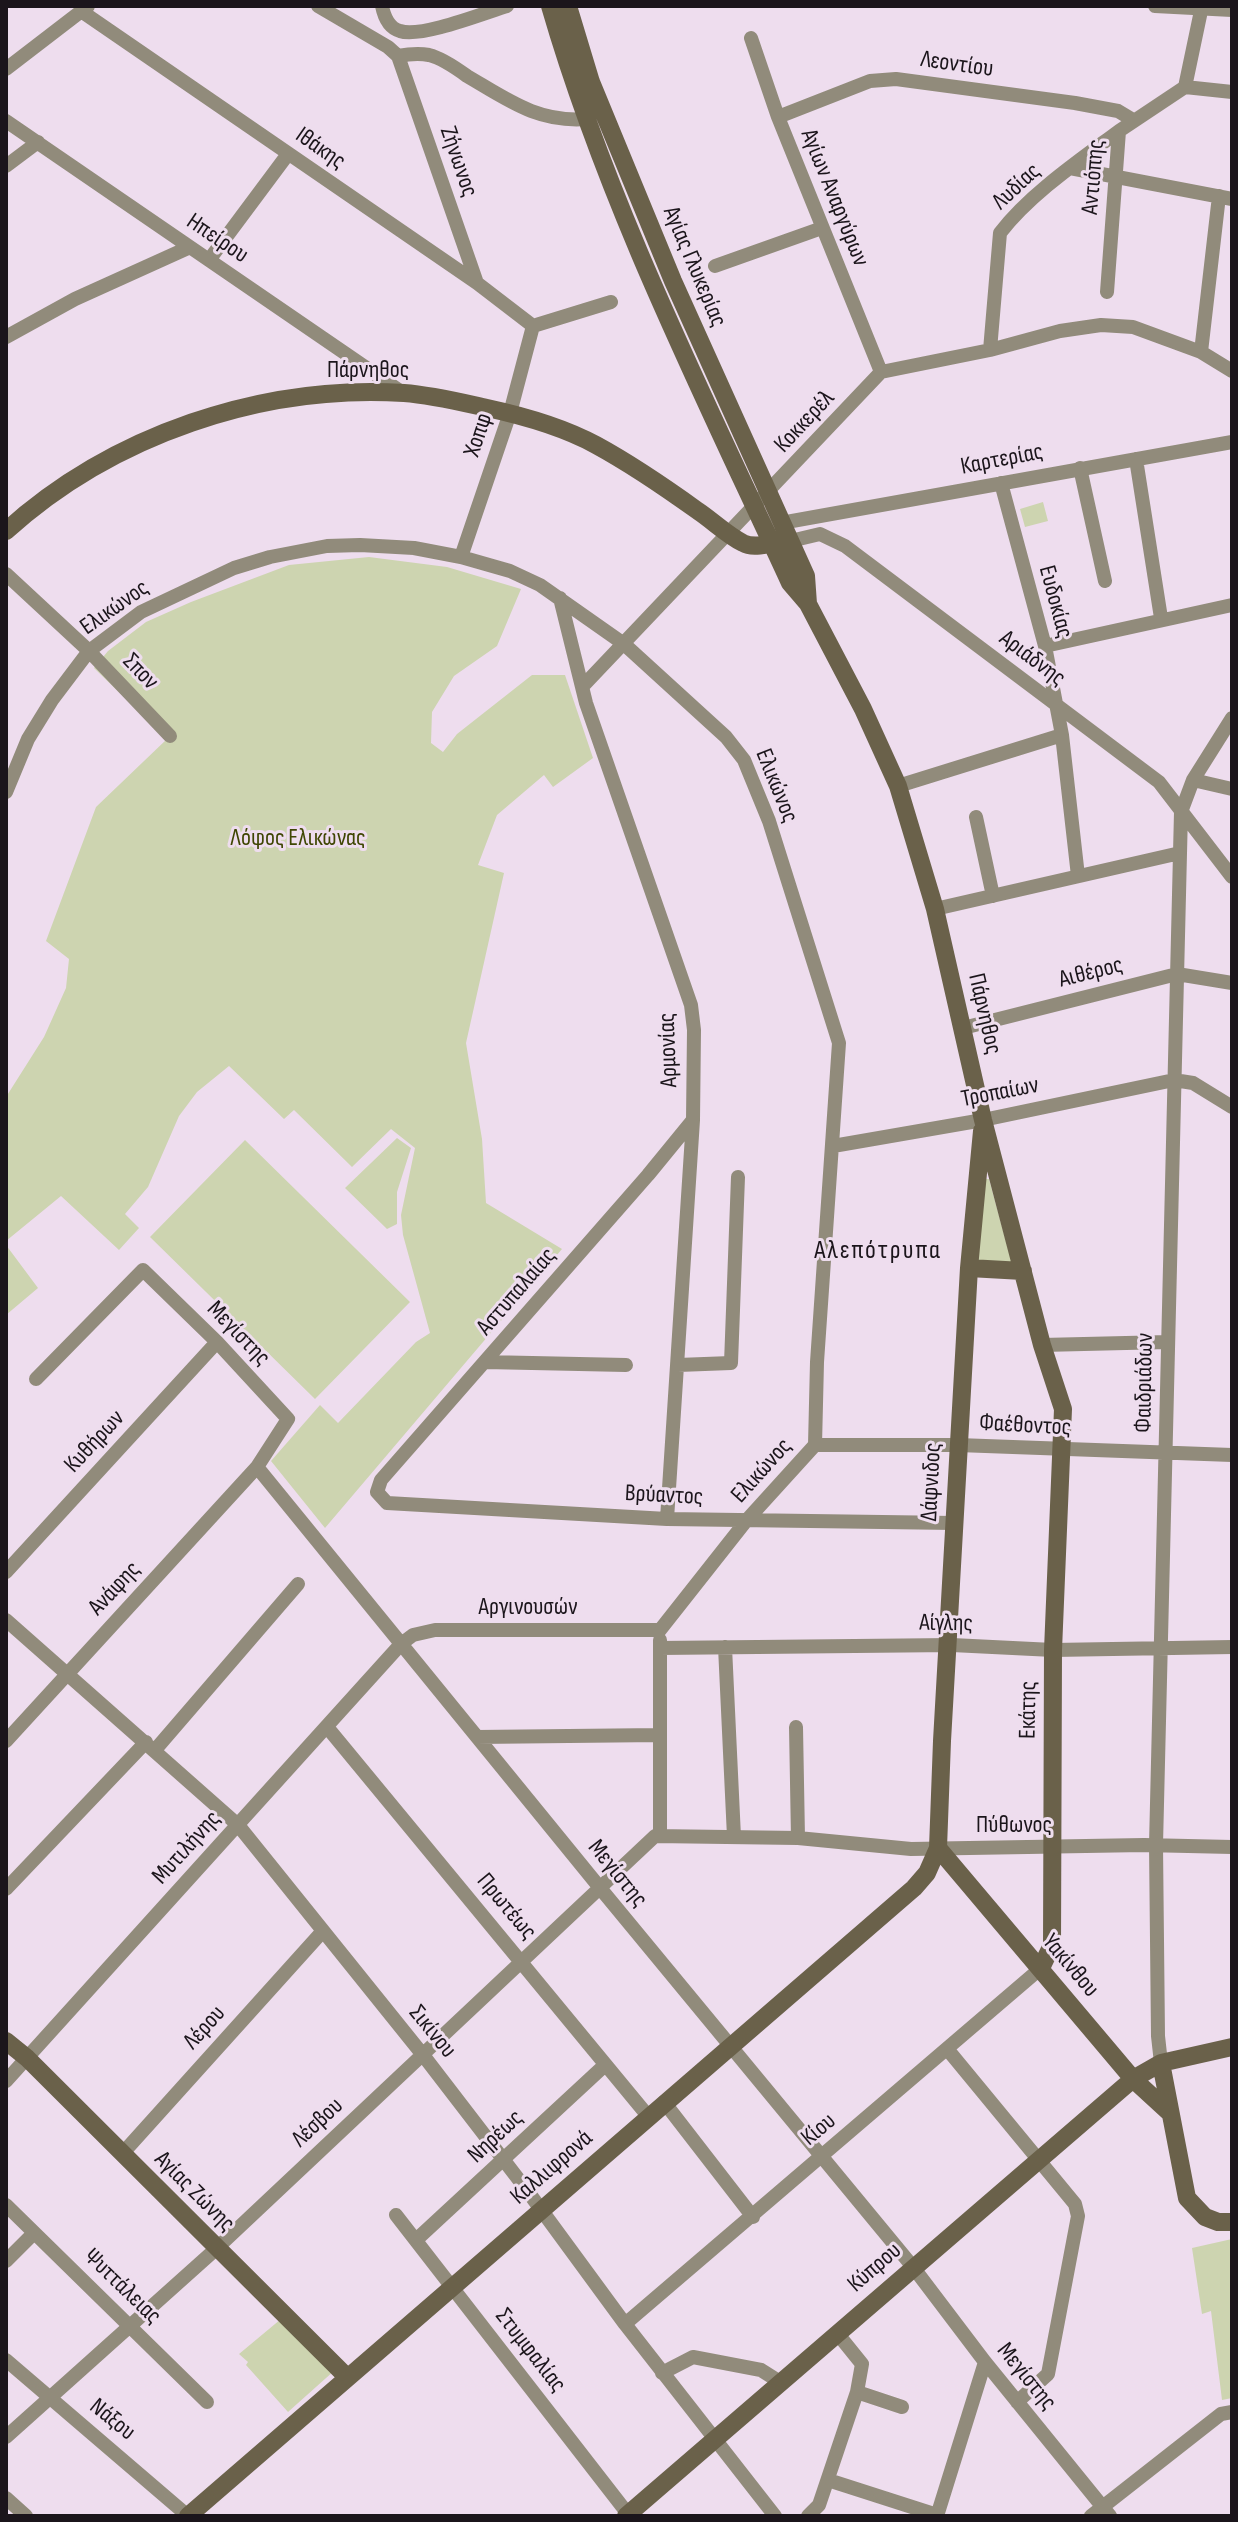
<!DOCTYPE html>
<html>
<head>
<meta charset="utf-8">
<style>
  body { margin:0 }
  #map { position:relative; width:1238px; height:2522px; overflow:hidden; background:#ede; font-family:"Sofia Sans Condensed",sans-serif }
  canvas { display:block }
  .frame { position:absolute; inset:0; border:8px solid #1b151b; pointer-events:none }
</style>
</head>
<body>
<div id="map">
<canvas width="1238" height="2522"></canvas>
<div class="frame"></div>
</div>
<script>
const c = document.querySelector('canvas').getContext('2d');
c.lineJoin = 'round';
function fill(path, color) { c.fillStyle = color; c.fill(path, 'evenodd'); }
function trace(path, color, width, dash) { c.strokeStyle = color; c.lineWidth = width; c.lineCap = dash ? 'butt' : 'round'; c.setLineDash(dash || []); c.stroke(path); }
function drawText(font, color, halo, rows, align = 'center') {
  c.font = font + ' "Sofia Sans Condensed",sans-serif'; c.lineWidth = 6; c.setLineDash([]); c.textBaseline = 'middle'; c.strokeStyle = halo; c.fillStyle = color; for (const [text, x, y, turn = 0] of rows) {
    c.save(); c.translate(x, y); c.rotate((+turn || 0) * Math.PI / 180); c.textAlign = isNaN(turn) ? turn : align; if (halo) c.strokeText(text, 0, 0); c.fillText(text, 0, 0); c.restore();
  }
}
const green = new Path2D(`
  M1043 502 1048 521 1025 527 1020 509Z
  M369 557 447 567 521 589 497 646 454 676 432 712 431 743 443 752 457 734 532 675H565L593 758 553 787 544 775 497 815 478 865 504 873 466 1043 482 1139 486 1203 562 1249 325 1528 271 1461 320 1405 338 1423 416 1342 430 1333 403 1235 401 1215 415 1148 391 1129 352 1167 294 1110 284 1119 229 1066 197 1092 179 1116 148 1187 125 1214 139 1228 119 1250 61 1196 6 1241V1097L44 1037 66 988 69 959 46 941 96 807 167 739 94 668 108 651 146 622 191 602 289 565Z
  M397 1138 411 1148 397 1192V1224L387 1229 345 1188Z
  M245 1140 410 1302 315 1399 150 1237Z
  M983 1179H989L1013 1267 975 1265Z
  M6 1245 38 1288 6 1315Z
  M1232 2239V2398L1222 2400 1211 2311 1202 2314 1192 2248Z
  M281 2319 335 2370 288 2412 246 2365 248 2362 239 2354Z`);
const street = new Path2D(`
  M318 6 388 47 398 56 477 283
  M382 6C384 16 389 28 400 31 421 38 484 13 507 6
  M1155 6 1232 10
  M81 11 477 283 533 326
  M751 38 778 117 881 372
  M398 56C409 54 418 53 429 55 442 58 456 68 467 76 508 100 538 123 587 119
  M6 69 88 6
  M1185 87 1232 92
  M778 117 870 81 896 79 1075 103 1118 111 1133 120
  M6 121 403 393
  M6 166 38 142
  M1070 168 1232 199
  M209 260 288 154
  M715 266 822 228
  M1107 292 1119 131 1185 87 1202 6
  M533 326 611 302
  M6 337 75 299 190 247
  M990 350 1000 233C1030 194 1080 160 1119 131
  M1201 352 1219 196
  M1136 459 1161 618
  M1080 468 1105 581
  M1001 483 1045 646 1062 735 1078 876
  M781 523 1232 442
  M782 543 820 534 845 546 1159 782 1232 877
  M461 557 510 413 533 326
  M6 574 89 651 170 736
  M560 598 586 703 691 1005 694 1030 693 1120 667 1519
  M1045 646 1232 605
  M582 687 881 372 990 350 1060 331 1101 325 1133 327 1201 352 1232 371
  M1193 780 1232 789
  M898 786 1062 735
  M6 792 28 739 52 700 89 651 141 612 234 568 270 557 327 546 360 545 414 548 461 557 510 571 540 585 624 644 726 737 744 760 769 821 839 1043 817 1362 815 1445 746 1521 660 1630
  M976 817 993 896
  M935 909 1180 853
  M963 1028 1177 974 1232 983
  M693 1120 648 1175 381 1480 377 1492 387 1503 667 1519 954 1523
  M833 1146 983 1120 1174 1080 1193 1083 1232 1107
  M1042 1345 1168 1342
  M485 1362 626 1365
  M678 1365 731 1363 738 1177
  M815 1445H958L1232 1455
  M257 1467 605 1894 913 2267 985 2362 1110 2516
  M6 1572 217 1342
  M6 1620 238 1825 423 2055 526 2189 625 2324 775 2516
  M725 1647 734 1837
  M660 1648 952 1645 1053 1650 1232 1647
  M327 1727 648 2116
  M796 1727 798 1838
  M477 1737 660 1735
  M6 1741 257 1467 288 1419 217 1342 143 1270 36 1379
  M155 1750 298 1584
  M660 1836V1640
  M6 1889 146 1742
  M948 2050 1075 2204 1078 2216 1048 2374 1017 2402
  M1161 2063 1158 2036 1156 1845 1181 812 1193 780 1232 718
  M6 2081 401 1644 413 1635 435 1630H660
  M664 2102 753 2217
  M122 2154 322 1932
  M6 2205 207 2402
  M396 2215 628 2514
  M416 2240 605 2065
  M6 2261 34 2233
  M625 2324 1041 1968
  M6 2360 188 2516
  M662 2373 693 2357 761 2370 780 2382
  M857 2392 902 2407
  M6 2437 217 2248 655 1836 798 1838 911 1849 1144 1845 1232 1847
  M828 2480 937 2515
  M6 2498 26 2516
  M808 2516 819 2505 857 2392 862 2364 837 2333
  M937 2516 985 2362
  M1091 2516 1221 2414 1232 2412`);
const secondary = new Path2D(`
  M550 6C608 206 703 394 790 583L808 604 863 709 898 786 935 909 983 1120 1042 1345 1063 1409 1053 1650 1052 1945 1041 1968
  M568 6 591 82 673 281 806 576 808 604
  M6 531C112 435 262 384 404 393 432 395 460 402 487 408 524 416 563 427 596 445 631 464 666 488 698 511 713 521 727 535 743 543 752 548 763 545 772 544
  M969 1268 1023 1271
  M938 1848 1133 2079 1169 2112
  M6 2041 27 2058 347 2377
  M1161 2063 1187 2198 1205 2217 1218 2222H1232
  M188 2516 914 1888 927 1873 938 1848 942 1741 969 1268 982 1131
  M626 2516 1133 2079 1161 2063 1232 2047`);
const streetNames = [
  ["Λεοντίου",957,65,8],
  ["Ιθάκης",320,149,35],
  ["Ζήνωνος",458,162,71],
  ["Αντιόπης",1094,177,-85],
  ["Λυδίας",1017,187,-43],
  ["Αγίων Αναργύρων",834,198,68],
  ["Ηπείρου",217,239,34],
  ["Αγίας Γλυκερίας",694,267,67],
  ["Πάρνηθος",368,371],
  ["Κοκκερέλ",805,422,-47],
  ["Χοπφ",479,435,-72],
  ["Καρτερίας",1002,460,-11],
  ["Ευδοκίας",1055,602,75],
  ["Ελικώνος",115,608,-35],
  ["Αριάδνης",1032,659,37],
  ["Σπον",140,672,46],
  ["Ελικώνος",776,786,68],
  ["Αιθέρος",1091,973,-14],
  ["Πάρνηθος",984,1014,77],
  ["Αρμονίας",669,1050,-92],
  ["Τροπαίων",1000,1093,-11],
  ["Αστυπαλαίας",517,1292,-49],
  ["Μεγίστης",238,1334,46],
  ["Φαιδριάδων",1145,1383,-89],
  ["Φαέθοντος",1025,1426,3],
  ["Κυθήρων",95,1442,-47],
  ["Ελικώνος",762,1471,-48],
  ["Δάφνιδος",932,1482,-87],
  ["Βρύαντος",664,1496,3],
  ["Ανάφης",115,1589,-47],
  ["Αργινουσών",528,1608],
  ["Αίγλης",946,1624,1],
  ["Εκάτης",1029,1710,-89],
  ["Πύθωνος",1014,1826],
  ["Μυτιλήνης",187,1848,-48],
  ["Μεγίστης",617,1874,51],
  ["Πρωτέως",506,1907,50],
  ["Υακίνθου",1070,1966,50],
  ["Λέρου",205,2028,-48],
  ["Σικίνου",432,2032,51],
  ["Λέσβου",318,2123,-43],
  ["Κίου",819,2130,-40],
  ["Νηρέως",496,2137,-43],
  ["Καλλιφρονά",552,2168,-41],
  ["Αγίας Ζώνης",194,2192,45],
  ["Κύπρου",875,2268,-41],
  ["Ψυττάλειας",122,2287,44],
  ["Στυμφαλίας",530,2351,52],
  ["Μεγίστης",1026,2377,51],
  ["Νάξου",112,2420,39]
];
const parkNames = [
  ["Λόφος Ελικώνας",298,839]
];
const neighbourhoodNames = [
  ["Αλεπότρυπα",878,1251]
];
fill(green, '#cdd4b0');
trace(street, '#918b7b', 14);
trace(secondary, '#6a614a', 18);
drawText('24px', '#1b151b', '#ede', streetNames);
drawText('24px', '#3f4603', '#ede', parkNames);
c.letterSpacing = '2px';
drawText('26px', '#1b151b', '#ede', neighbourhoodNames);
c.letterSpacing = '0px';
</script>
</body>
</html>
